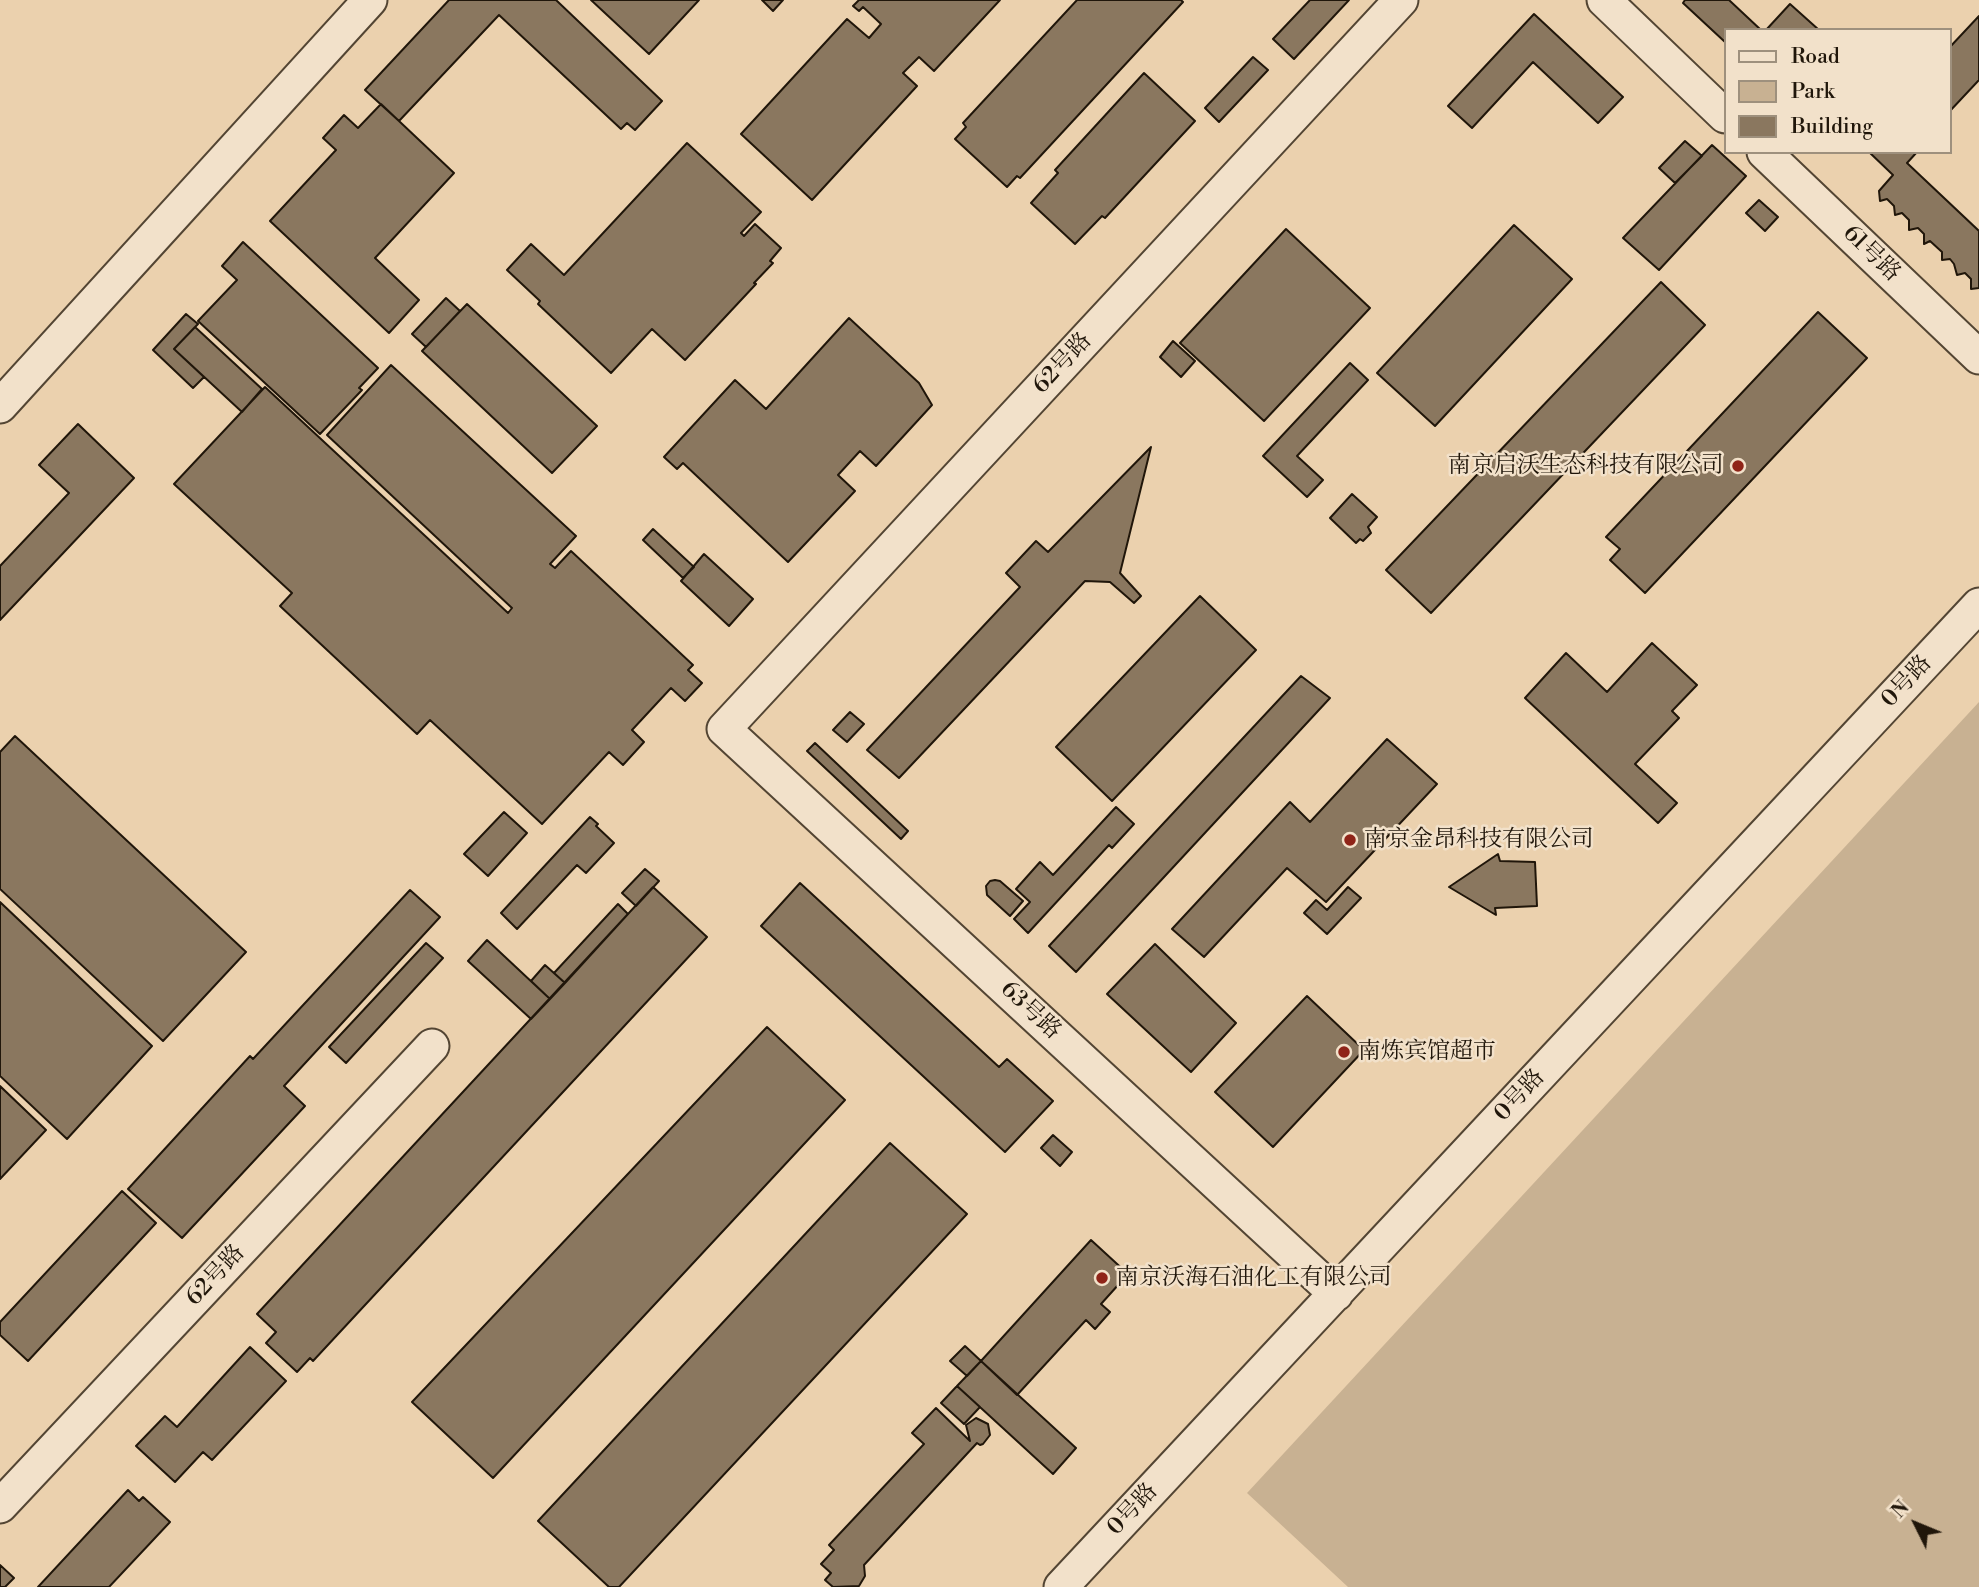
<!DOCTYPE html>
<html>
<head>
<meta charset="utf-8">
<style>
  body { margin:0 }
  #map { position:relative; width:1979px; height:1587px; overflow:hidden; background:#ebd1ae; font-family:"Libre Bodoni",serif }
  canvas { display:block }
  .legend { position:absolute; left:1724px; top:28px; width:228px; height:126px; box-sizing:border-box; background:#f2e1ca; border:2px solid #9e907d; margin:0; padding:9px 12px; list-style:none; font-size:21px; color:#20160a }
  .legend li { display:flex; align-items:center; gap:14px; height:35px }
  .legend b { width:35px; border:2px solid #9e907d }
  .north { position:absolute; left:1881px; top:1489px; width:70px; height:70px; -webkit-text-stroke:5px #f2e1ca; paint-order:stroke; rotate:313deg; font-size:19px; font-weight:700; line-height:28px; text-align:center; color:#20160a }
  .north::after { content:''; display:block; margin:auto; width:24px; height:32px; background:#20160a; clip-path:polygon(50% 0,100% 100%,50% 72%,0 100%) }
</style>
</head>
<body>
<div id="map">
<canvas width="1979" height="1587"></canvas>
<ul class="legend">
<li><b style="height:9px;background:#f2e1ca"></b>Road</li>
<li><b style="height:19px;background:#c8b192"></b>Park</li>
<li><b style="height:19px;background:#8a775f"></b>Building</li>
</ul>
<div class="north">N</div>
</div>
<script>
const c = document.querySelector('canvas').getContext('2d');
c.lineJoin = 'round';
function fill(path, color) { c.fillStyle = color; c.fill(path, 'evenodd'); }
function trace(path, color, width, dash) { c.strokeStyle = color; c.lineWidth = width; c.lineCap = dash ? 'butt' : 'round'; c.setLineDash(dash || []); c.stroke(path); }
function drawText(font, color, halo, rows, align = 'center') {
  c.font = font + ' "Libre Bodoni","Noto Serif SC",serif'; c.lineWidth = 5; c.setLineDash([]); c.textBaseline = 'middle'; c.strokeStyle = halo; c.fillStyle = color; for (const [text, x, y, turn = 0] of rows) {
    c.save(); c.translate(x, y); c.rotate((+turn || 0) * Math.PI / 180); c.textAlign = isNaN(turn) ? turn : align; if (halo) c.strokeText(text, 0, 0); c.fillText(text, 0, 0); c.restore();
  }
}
const green = new Path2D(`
  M1979 702V1587H1348L1247 1493Z`);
const building = new Path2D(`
  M449 0H556L662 101 635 130 627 123 621 129 499 15 399 121 365 90Z
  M591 0H699L649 54Z
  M762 0H783L773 11Z
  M859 0H1000L934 71 919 57 903 73 917 86 812 200 741 134 847 19 869 38 881 24 863 7 859 11 853 6Z
  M1077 0H1181L1183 2 1020 178 1017 176 1007 187 955 139 966 127 963 123Z
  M1310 0H1349L1294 59 1273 39Z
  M1685 0H1729L1761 30H1725V42L1683 3Z
  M1790 4 1819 30H1766Z
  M1534 14 1623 97 1598 123 1533 62 1472 128 1448 106Z
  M1979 16V80L1949 112V48Z
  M1253 57 1268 70 1219 122 1205 108Z
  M1144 73 1195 121 1105 218 1102 216 1075 244 1031 203 1058 173 1055 170Z
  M381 104 454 173 375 258 419 300 389 333 270 221 336 150 323 138 344 115 358 128Z
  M1685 141 1702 156 1675 183 1659 168Z
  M687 143 761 212 741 233 744 236 755 224 781 248 770 261 773 263 754 283 756 284 685 360 652 329 611 373 538 304 540 301 507 270 531 244 564 275Z
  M1712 145 1746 176 1659 270 1623 238Z
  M1869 152H1917L1907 163 1979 231V288L1971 289V279L1965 273 1957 275 1954 264 1950 259 1942 260V252L1930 241 1924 244V234L1918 228 1909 230V220L1902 213 1895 215 1894 206 1887 199 1880 201 1879 191 1893 175Z
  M1759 200 1778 217 1765 231 1746 213Z
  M1514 225 1572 279 1435 426 1377 373Z
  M1286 229 1370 308 1264 421 1180 343Z
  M243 242 378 368 359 388 362 390 320 434 198 321 237 280 222 266Z
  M1661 282 1705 325 1431 613 1386 570Z
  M446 298 460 311 426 347 412 334Z
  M467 304 597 426 552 473 422 351Z
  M1818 312 1867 358 1645 593 1610 560 1620 549 1606 537Z
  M186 314 198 324 174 349 204 377 193 388 153 350Z
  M849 318 919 383 932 405 876 466 860 451 838 475 855 491 788 562 683 463 677 469 664 457 735 380 766 409Z
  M195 327 262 389 242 412 174 349Z
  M1173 341 1195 361 1181 377 1160 357Z
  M1350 363 1368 380 1297 456 1323 480 1307 497 1263 456Z
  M391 365 576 536 550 564 555 568 571 551 693 665 688 670 702 683 685 701 671 688 632 730 644 742 623 765 609 752 542 824 430 720 417 734 280 606 292 593 174 484 265 387 508 613 512 608 327 435Z
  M78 424 134 478 0 620V566L69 493 39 465Z
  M1151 447 1120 573 1141 596 1134 603 1110 582 1085 581 899 778 867 750 1020 587 1006 573 1036 541 1048 552Z
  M1352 494 1377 517 1368 527 1371 533 1363 541 1360 539 1356 543 1330 518Z
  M653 529 694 567 683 578 643 540Z
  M704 554 753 599 729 626 681 581Z
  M1200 596 1256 650 1112 801 1056 747Z
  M1652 643 1697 685 1672 711 1679 718 1635 764 1677 803 1658 823 1525 698 1566 653 1607 692Z
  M1301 676 1330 698 1076 972 1049 946Z
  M850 712 864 724 847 742 833 730Z
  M15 736 246 952 163 1041 0 889V752Z
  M1387 739 1437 784 1326 902 1287 868 1204 957 1172 929 1290 802 1310 822Z
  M815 743 908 831 901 839 807 751Z
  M1116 807 1134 824 1112 848 1109 845 1028 933 1014 919 1030 902 1016 889 1040 862 1053 875Z
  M504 812 527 833 488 876 464 854Z
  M590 817 598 824 596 826 614 843 586 873 577 865 517 929 501 913Z
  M1498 854 1500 861 1535 862 1537 906 1495 908 1496 915 1449 887Z
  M645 869 659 881 636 906 622 893Z
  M995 880 1000 881 1023 901 1010 916 987 895 986 886 990 881Z
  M800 883 999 1067 1007 1059 1053 1101 1005 1152 761 926Z
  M653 887 707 937 313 1361 310 1358 297 1372 266 1343 276 1332 257 1314Z
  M1348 887 1361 898 1327 934 1304 913 1316 900 1327 910Z
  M410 890 440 917 284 1086 305 1106 182 1238 128 1189 250 1056 253 1059Z
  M0 902 152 1046 67 1139 0 1076Z
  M618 904 628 914 565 983 554 973Z
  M487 940 550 999 531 1019 468 961Z
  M426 943 443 958 346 1063 329 1047Z
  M1155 944 1236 1023 1191 1072 1107 994Z
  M545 965 565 983 550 999 531 981Z
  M1307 996 1364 1050 1273 1147 1215 1092Z
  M767 1027 845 1100 493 1478 412 1402Z
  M0 1086 46 1130 0 1179Z
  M1053 1135 1072 1152 1060 1166 1041 1148Z
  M890 1143 967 1214 619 1587H609L538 1521Z
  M122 1191 156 1223 28 1361 0 1335V1322Z
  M1091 1240 1128 1274 1101 1304 1110 1312 1095 1329 1086 1320 1017 1395 981 1361Z
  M965 1346 981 1361 967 1376 950 1361Z
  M250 1347 286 1381 212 1460 203 1452 175 1482 136 1446 165 1416 177 1427Z
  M981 1361 1076 1448 1053 1474 957 1386Z
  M957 1386 980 1407 964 1424 941 1403Z
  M936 1408 970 1441 966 1425 976 1418 988 1424 990 1435 983 1444 980 1445 977 1443 864 1565 865 1576 859 1586 833 1587 825 1580 831 1573 821 1564 834 1550 829 1545 924 1444 912 1433Z
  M128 1490 139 1501 143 1497 170 1522 109 1587H38Z
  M0 1565 14 1578 5 1587H0Z`);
const minor = new Path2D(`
  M1604 0 1725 116
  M1764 152 1979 357
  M0 406 370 0
  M1336 1294 724 729 1401 0
  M0 1506 432 1046
  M1061 1587 1979 605`);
const markers = [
  [1738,466,7,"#8f2418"],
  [1350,840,7,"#8f2418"],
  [1344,1052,7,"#8f2418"],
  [1102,1278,7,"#8f2418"]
];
const streetNames = [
  ["61号路",1871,254,44],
  ["62号路",1063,364,-47],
  ["0号路",1907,682,-47],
  ["63号路",1030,1011,43],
  ["0号路",1520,1096,-47],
  ["62号路",216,1276,-47],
  ["0号路",1133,1510,-47]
];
const poiNames = [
  ["南京启沃生态科技有限公司",1724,466,"right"],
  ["南京金昂科技有限公司",1364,840],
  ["南炼宾馆超市",1358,1052],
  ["南京沃海石油化工有限公司",1116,1278]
];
fill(green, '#c8b192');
fill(building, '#8a775f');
trace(building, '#20160a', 2);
trace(minor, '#534533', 37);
trace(minor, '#f2e1ca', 33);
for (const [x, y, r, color] of markers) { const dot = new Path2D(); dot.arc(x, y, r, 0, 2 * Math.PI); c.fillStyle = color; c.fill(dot); trace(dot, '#f2e1ca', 2.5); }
drawText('23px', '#20160a', '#f2e1ca', streetNames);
drawText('23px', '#20160a', '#f2e1ca', poiNames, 'left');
</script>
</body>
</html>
